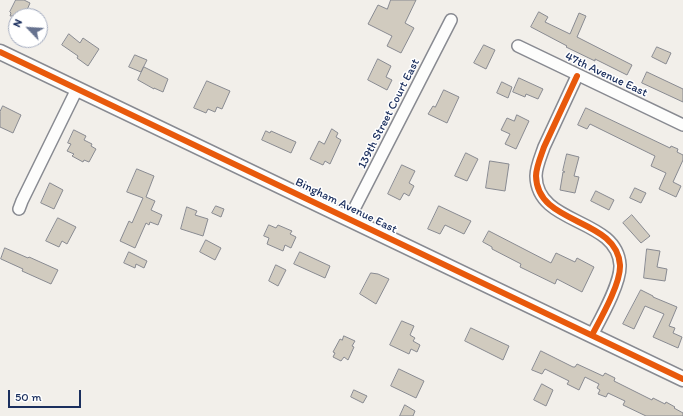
<!DOCTYPE html>
<html>
<head>
<meta charset="utf-8">
<style>
  body { margin:0 }
  #map { position:relative; width:683px; height:416px; overflow:hidden; background:#f2efea; font-family:Itim,sans-serif }
  canvas { display:block }
  .north { position:absolute; left:8px; top:8px; width:40px; height:40px; box-sizing:border-box; background:#fff; border:1px solid #a4acbf; border-radius:50%; rotate:295deg; font-size:11px; font-weight:700; line-height:16px; text-align:center; color:#1b2f5e }
  .north::after { content:''; display:block; margin:auto; width:14px; height:18px; background:#66728f; clip-path:polygon(50% 0,100% 100%,50% 72%,0 100%) }
  .scale { position:absolute; left:8px; top:390px; width:73px; height:18px; box-sizing:border-box; border:2px solid #1b2f5e; border-top:0; padding-left:5px; font-size:12px; line-height:14px; white-space:nowrap; color:#1b2f5e; -webkit-text-stroke:3px #fff; paint-order:stroke }
</style>
</head>
<body>
<div id="map">
<canvas width="683" height="416"></canvas>
<div class="north">N</div>
<div class="scale">50 m</div>
</div>
<script>
const c = document.querySelector('canvas').getContext('2d');
c.lineJoin = 'round';
function fill(path, color) { c.fillStyle = color; c.fill(path, 'evenodd'); }
function trace(path, color, width, dash) { c.strokeStyle = color; c.lineWidth = width; c.lineCap = dash ? 'butt' : 'round'; c.setLineDash(dash || []); c.stroke(path); }
function drawText(font, color, halo, rows, align = 'center') {
  c.font = font + ' Itim,sans-serif'; c.lineWidth = 3; c.setLineDash([]); c.textBaseline = 'middle'; c.strokeStyle = halo; c.fillStyle = color; for (const [text, x, y, turn = 0] of rows) {
    c.save(); c.translate(x, y); c.rotate((+turn || 0) * Math.PI / 180); c.textAlign = isNaN(turn) ? turn : align; if (halo) c.strokeText(text, 0, 0); c.fillText(text, 0, 0); c.restore();
  }
}
const building = new Path2D(`
  M16 0H24L30 3 27 10 38 16H10L11 13 10 12Z
  M391 0H416L405 23 414 28 401 53 387 46 392 36 368 24 378 5 387 9Z
  M539 12 548 17 545 22 570 34 579 13 586 16 577 37 632 65 627 75 595 59V61L566 47 567 46 531 27Z
  M69 34 80 43 83 38 99 49 88 66 77 58 78 56 62 45Z
  M484 45 495 50 486 69 474 63Z
  M657 47 671 53 666 64 652 57Z
  M135 55 147 60 141 72 129 67Z
  M378 59 391 66 386 77 392 80 387 90 368 80Z
  M144 67 168 79 163 92 154 88V89L138 80Z
  M647 72 683 89V102L642 83Z
  M519 78 543 89 538 99 526 94 525 97 513 92Z
  M207 81 230 91 222 109 217 107 215 112 208 109 206 113 194 108Z
  M502 82 512 87 508 98 497 93Z
  M444 90 459 97 447 123 428 114 433 106 435 107Z
  M3 106 21 115 13 133 0 127V112Z
  M586 108 670 148 671 146 678 149 677 152 683 155V160L673 182 681 186 676 197 659 189 666 173 651 166 655 156 590 124 587 129 578 125Z
  M517 115 529 121 516 149 505 144 510 134 501 130 507 118 514 121Z
  M332 129 338 133 336 137 341 140 330 164 325 161 323 165 310 159 319 141 324 144Z
  M74 130 86 136 84 140 92 144 91 146 96 149 89 162 84 160 83 162 72 156 74 154 67 151 71 144 68 143Z
  M266 131 270 133 271 131 296 142 291 153 262 140Z
  M466 153 478 159 467 181 455 176Z
  M567 154 579 157 574 176 579 177 575 193 560 190 563 172H565L563 171Z
  M490 161 509 164 505 191 486 188Z
  M402 165 415 171 409 183 414 186 409 196 404 193 400 200 388 194Z
  M137 169 154 176 146 197 155 201 151 210 162 215 158 225 150 222 149 225 146 223 135 248 120 241 129 221 132 223 143 198 127 192Z
  M50 183 63 190 54 209 41 203Z
  M635 188 646 193 641 203 630 198Z
  M596 191 614 200 609 210 591 201Z
  M216 206 224 209 221 217 212 213Z
  M439 206 471 221 464 234 445 225 440 234 428 229Z
  M187 207 197 211 195 215 208 219 203 236 181 229Z
  M632 215 650 236 641 243 623 223Z
  M58 218 76 227 67 244 62 241 59 247 46 241Z
  M269 225 276 228 278 225 292 231 290 234 296 237 291 248 285 245 283 251 267 244 269 238 264 236Z
  M489 231 551 263 556 253 575 262 577 258 594 267 582 292 557 279 555 284 520 267 521 264 492 249V247L483 242Z
  M206 240 221 248 215 260 200 252Z
  M5 248 28 258 29 257 58 270 51 284 22 271 23 269 1 259Z
  M647 249 660 251 657 267 667 269 665 281 644 278Z
  M129 252 147 261 144 268 136 264 135 268 124 263Z
  M300 252 330 266 325 278 294 264Z
  M276 265 286 270 278 286 269 281Z
  M371 273 378 274 389 279 376 304 360 294Z
  M641 290 653 296V297L677 307 669 326 675 328 673 333 682 337 678 348 653 337 664 314 645 306 634 329 623 324Z
  M402 321 414 326 410 335 415 338 413 341 420 345 417 352 411 349 409 354 390 345Z
  M471 328 509 346 503 360 465 341Z
  M344 336 355 341 352 346 354 347 348 360 344 357 341 361 333 357 335 353 333 352 340 339 342 340Z
  M541 351 573 367H575L577 364 603 376 605 373 615 378 614 381 652 400 653 398 665 404 666 402 675 407 674 408 683 413V416H646L623 405 625 401 608 393 606 397 598 394 600 390 597 388 599 384 585 377 579 390 567 384 569 381 545 369 542 374 532 370Z
  M399 369 424 381 416 398 391 386Z
  M542 384 553 390 546 406 534 400Z
  M354 390 367 396 363 403 351 397Z
  M405 405 415 411 413 416H400Z`);
const minor = new Path2D(`
  M518 46 683 125
  M577 76 544 147C541 156 536 167 536 176 537 226 617 217 620 265 621 283 601 318 592 335
  M19 209 22 201 77 89
  M349 219 451 20`);
const tertiary = new Path2D(`
  M0 52 683 379`);
const cycleway = new Path2D(`
  M0 52 683 379
  M577 76 544 147C541 156 536 167 536 176 537 226 617 217 620 265 621 283 601 318 592 335`);
const streetNames = [
  ["47th Avenue East",606,75,25],
  ["139th Street Court East",389,114,-63],
  ["Bingham Avenue East",346,206,26]
];
fill(building, '#d1cbbf');
trace(building, '#888a91', 1);
trace(minor, '#888a91', 14);
trace(tertiary, '#888a91', 17);
trace(minor, '#fdfdfc', 11);
trace(tertiary, '#fdfdfc', 14);
trace(cycleway, '#e8590c', 6);
drawText('12px', '#1b2f5e', '#fff', streetNames);
</script>
</body>
</html>
